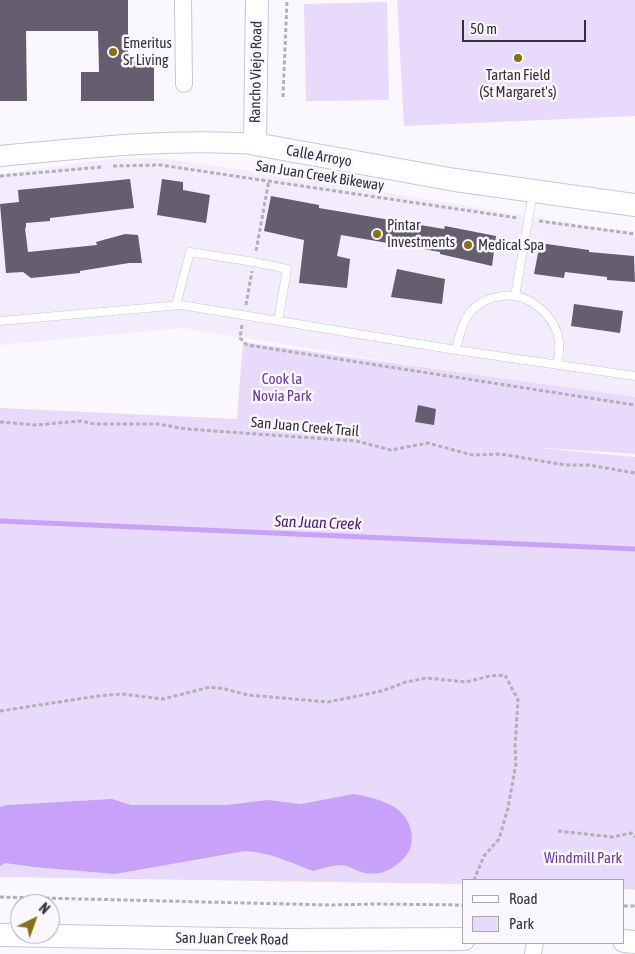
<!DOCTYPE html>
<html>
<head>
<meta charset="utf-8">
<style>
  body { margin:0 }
  #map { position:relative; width:635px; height:954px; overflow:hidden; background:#faf7ff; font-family:"Asap Condensed",sans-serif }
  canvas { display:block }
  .legend { position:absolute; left:462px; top:879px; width:162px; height:65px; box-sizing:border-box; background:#faf7ff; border:1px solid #aba8b0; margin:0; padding:6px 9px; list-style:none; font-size:15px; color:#343139 }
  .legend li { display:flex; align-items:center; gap:10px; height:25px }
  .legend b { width:25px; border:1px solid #aba8b0 }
  .north { position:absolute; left:10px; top:894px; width:50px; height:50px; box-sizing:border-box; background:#faf7ff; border:1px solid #aba8b0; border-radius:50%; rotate:42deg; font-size:14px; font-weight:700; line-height:20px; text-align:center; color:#343139 }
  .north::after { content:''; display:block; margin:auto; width:18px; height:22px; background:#887113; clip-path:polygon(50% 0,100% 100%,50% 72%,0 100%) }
  .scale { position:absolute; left:462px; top:20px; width:124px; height:22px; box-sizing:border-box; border:2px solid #343139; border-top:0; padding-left:6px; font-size:15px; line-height:18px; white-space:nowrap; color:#343139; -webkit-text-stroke:4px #faf7ff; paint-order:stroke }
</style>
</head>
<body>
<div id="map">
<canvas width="635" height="954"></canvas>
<ul class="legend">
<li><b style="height:6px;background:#fff"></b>Road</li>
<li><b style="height:14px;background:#e7dafa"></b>Park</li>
</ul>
<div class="north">N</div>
<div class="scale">50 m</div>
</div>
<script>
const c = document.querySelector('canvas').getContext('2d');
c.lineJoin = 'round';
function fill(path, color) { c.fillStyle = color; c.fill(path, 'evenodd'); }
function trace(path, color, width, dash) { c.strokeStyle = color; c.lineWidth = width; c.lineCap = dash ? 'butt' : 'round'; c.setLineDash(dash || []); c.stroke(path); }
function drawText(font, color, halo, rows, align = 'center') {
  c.font = font + ' "Asap Condensed",sans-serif'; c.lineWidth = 5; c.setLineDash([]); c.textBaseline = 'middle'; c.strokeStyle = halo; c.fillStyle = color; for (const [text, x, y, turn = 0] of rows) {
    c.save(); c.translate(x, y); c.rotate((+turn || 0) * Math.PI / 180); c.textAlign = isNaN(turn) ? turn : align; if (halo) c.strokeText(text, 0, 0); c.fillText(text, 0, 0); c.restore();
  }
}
const built = new Path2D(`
  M158 158 287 176 600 228 635 231V399L540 386 183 328 0 345V174L112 159Z`);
const green = new Path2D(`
  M397 0H635V116L404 126Z
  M387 2 389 100 306 101 304 4Z
  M243 342 635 397V454L530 447 635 457V890L624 889V880H464V884L0 877V408L237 419Z`);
const forest = new Path2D(`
  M354 794C374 798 400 803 409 824 413 833 413 845 408 853 397 868 380 878 361 872 353 869 348 865 340 865 330 866 322 868 313 871 288 862 273 853 245 851L115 874 34 867 5 863 0 866V807L7 805 112 799 131 805H226L268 800 301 804Z`);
const stream = new Path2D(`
  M0 521 635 549`);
const building = new Path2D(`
  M0 0H128V62H154V101H81V72H99L98 31H26L27 101H0Z
  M130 179 134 208 50 218V221L26 223V228H25L28 252 97 245 96 242 125 234 138 235 142 263H129L80 271V273L31 278 23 272 6 273 0 204 19 202 18 190Z
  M162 179 183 182V190L210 195 206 223 157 215Z
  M271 196 319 205V208L444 229 445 226 496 236 492 266 440 254V252L341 235 337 256 350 259 347 288 299 283 304 240 264 231Z
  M540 243 589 250V252L634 256 635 282 607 280V277L565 272 564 278 534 274Z
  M397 269 445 279 442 304 391 297Z
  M574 304 623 311 620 333 571 326Z
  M418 405 436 409 434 425 415 422Z`);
const path = new Path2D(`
  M283 97 287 0
  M113 166 160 165 518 218
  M0 176 102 167
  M539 221 635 234
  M256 251 269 180
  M246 305 252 271
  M242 325 240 338 247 345 635 405
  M0 422 36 425 80 421 95 424H158L186 429 356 441 391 450 428 443 472 455 501 454 565 465H589L635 473
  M0 711 98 696 122 694 163 699 210 687 225 689 248 695 328 702 382 691 406 682 426 678 466 682 490 676 505 675 518 700 515 746 516 763 508 808 499 839 484 856 474 880
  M558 831 613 837 631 833 635 837
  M0 897 330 905 376 904 464 905
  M624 906H635`);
const service = new Path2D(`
  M515 296 533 192
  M176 305 190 252 254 262 287 269 278 321
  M0 321 181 305 456 350 635 376
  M456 350C460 333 464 312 481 303 489 298 505 294 515 296 535 299 557 320 559 341 560 348 558 357 558 364`);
const minor = new Path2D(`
  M183 0 184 84
  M533 954 535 943`);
const tertiary = new Path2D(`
  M0 156C85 148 170 138 255 144`);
const secondary = new Path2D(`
  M257 0 255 144 455 180 635 205
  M0 935 285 940 464 939
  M624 941 635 942`);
const markers = [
  [113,52,5,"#887113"],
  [518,58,5,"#887113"],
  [377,234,5,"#887113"],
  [468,245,5,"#887113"]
];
const poiNames = [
  ["Emeritus",123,43],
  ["Sr Living",123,60],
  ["Tartan Field",518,75,"center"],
  ["(St Margaret's)",518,92,"center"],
  ["Pintar",387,225],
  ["Investments",387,242],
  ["Medical Spa",478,245]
];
const streetNames = [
  ["Rancho Viejo Road",256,72,-89],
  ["Calle Arroyo",319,156,10],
  ["San Juan Creek Bikeway",320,176,9],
  ["San Juan Creek Trail",305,427,5],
  ["San Juan Creek Road",232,939,1]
];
const parkNames = [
  ["Cook la",282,379],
  ["Novia Park",282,396],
  ["Windmill Park",583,858]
];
const waterNames = [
  ["San Juan Creek",318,523,2]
];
fill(built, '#f3ecfd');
fill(green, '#e7dafa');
fill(forest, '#c8a2f9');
trace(stream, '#c8a2f9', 5);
fill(building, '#655e6f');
trace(service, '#ccc4d8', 9);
trace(minor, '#ccc4d8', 18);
trace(tertiary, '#ccc4d8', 22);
trace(secondary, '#ccc4d8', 24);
trace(path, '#b2afb7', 3, [4, 2.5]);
trace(service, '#fff', 8);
trace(minor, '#fff', 16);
trace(tertiary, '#fff', 20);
trace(secondary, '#fff', 22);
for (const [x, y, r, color] of markers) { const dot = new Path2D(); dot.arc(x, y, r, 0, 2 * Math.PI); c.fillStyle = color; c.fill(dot); trace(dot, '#faf7ff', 2); }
drawText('15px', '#343139', '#faf7ff', poiNames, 'left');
drawText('15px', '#343139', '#faf7ff', streetNames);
drawText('15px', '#6b399d', '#faf7ff', parkNames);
drawText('italic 16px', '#4f187d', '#faf7ff', waterNames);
</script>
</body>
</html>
